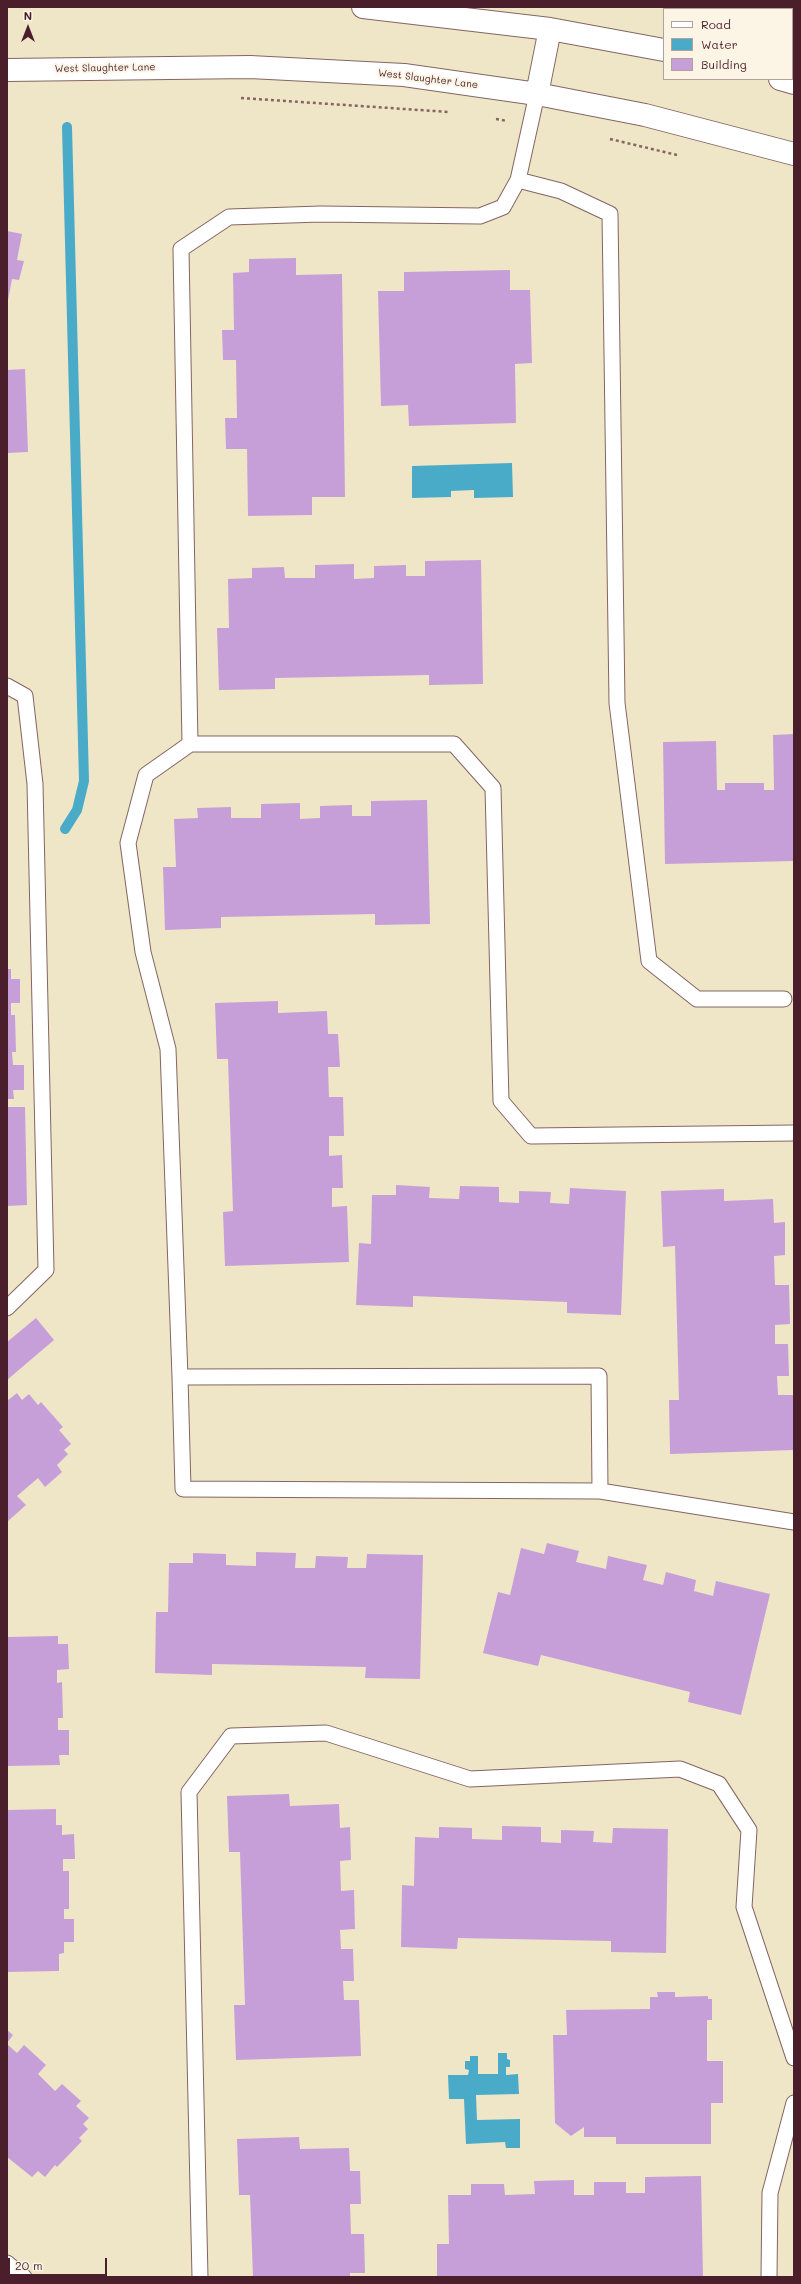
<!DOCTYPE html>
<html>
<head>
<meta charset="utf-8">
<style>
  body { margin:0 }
  #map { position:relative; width:801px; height:2284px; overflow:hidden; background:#efe6c8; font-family:Mali,sans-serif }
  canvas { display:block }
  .frame { position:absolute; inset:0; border:8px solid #4a1f2b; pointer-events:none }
  .legend { position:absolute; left:663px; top:8px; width:130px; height:72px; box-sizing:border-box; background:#fcf5e5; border:1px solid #b59f9b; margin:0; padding:5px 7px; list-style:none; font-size:12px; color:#4a1f2b }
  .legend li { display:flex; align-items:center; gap:8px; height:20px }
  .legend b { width:20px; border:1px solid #b59f9b }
  .north { position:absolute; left:8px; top:8px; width:40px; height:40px; -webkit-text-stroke:3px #fcf5e5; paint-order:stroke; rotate:0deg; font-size:11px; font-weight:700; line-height:16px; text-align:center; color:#4a1f2b }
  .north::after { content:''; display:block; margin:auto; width:14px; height:18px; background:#4a1f2b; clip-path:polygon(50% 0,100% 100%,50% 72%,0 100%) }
  .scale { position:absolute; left:8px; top:2258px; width:99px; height:18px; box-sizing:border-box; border:2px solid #4a1f2b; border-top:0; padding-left:5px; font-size:12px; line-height:14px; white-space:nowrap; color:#4a1f2b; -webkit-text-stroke:3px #fcf5e5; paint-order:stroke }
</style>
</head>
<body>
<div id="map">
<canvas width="801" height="2284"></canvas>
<div class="frame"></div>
<ul class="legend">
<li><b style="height:5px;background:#fff"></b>Road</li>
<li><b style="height:11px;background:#4aabc9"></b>Water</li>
<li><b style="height:11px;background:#c69fd8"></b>Building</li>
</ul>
<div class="north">N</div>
<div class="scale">20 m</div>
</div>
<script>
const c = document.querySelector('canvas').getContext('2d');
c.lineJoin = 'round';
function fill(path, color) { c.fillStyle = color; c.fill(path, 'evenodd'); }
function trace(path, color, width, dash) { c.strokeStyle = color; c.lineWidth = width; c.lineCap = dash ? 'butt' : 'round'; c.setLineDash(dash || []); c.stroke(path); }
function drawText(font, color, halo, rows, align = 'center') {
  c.font = font + ' Mali,sans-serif'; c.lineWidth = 4; c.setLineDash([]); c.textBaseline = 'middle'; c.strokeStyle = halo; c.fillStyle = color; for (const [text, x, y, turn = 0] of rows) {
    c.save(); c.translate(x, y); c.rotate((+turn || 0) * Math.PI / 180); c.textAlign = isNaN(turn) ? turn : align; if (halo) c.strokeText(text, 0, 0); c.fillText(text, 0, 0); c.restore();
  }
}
const water = new Path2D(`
  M512 463 513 497 474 498V490L451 491V497L412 498V466Z
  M498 2053H507V2059L510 2060V2067H506V2075L518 2074 519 2094 476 2095 477 2120 520 2119V2148H506L505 2142 466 2144 464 2099H449L448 2075H468L469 2070 465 2069V2061H470V2056H478V2074H498Z`);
const stream = new Path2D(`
  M65 829 77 810 84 781 67 127`);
const building = new Path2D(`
  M7 231 22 234 17 260 24 261 19 280 12 279 8 300Z
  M296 258V275L342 274 345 497H312V515L248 516 247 449H226L225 418H237L236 360H223L222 330H234L233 273 249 272V259Z
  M510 270V290H530L532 363 515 364 516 423 409 426 408 405 381 406 378 291H404V272Z
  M25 369 28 452 7 453V370Z
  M481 560 483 684 429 685V675L275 678V689L219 690 217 628H229L228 579 252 578V568L284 567 285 578H315V565L354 564V579L374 578V566L406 565V576H425V561Z
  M794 734V861L665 864 663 742 716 741 717 790H725V783H764V790H774L773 735Z
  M427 800 430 924 375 925V914L221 917V928L165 930 163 867H176L174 819 198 818 197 808 231 807V818H261V804L300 803V819L320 818V806L352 805V816H371V801Z
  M7 969H11V979H20V1003H11V1015H15L16 1052H12L13 1065H24V1090H13L14 1099H7Z
  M278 1001V1013L327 1011 328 1034H338L340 1067H328L329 1097H343L344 1136H329V1156L342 1155 343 1188H332V1207L347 1206 349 1262 225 1266 223 1212 233 1211 228 1059H217L215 1003Z
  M7 1107H25L27 1205 7 1206Z
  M396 1185 430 1187 429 1198 459 1199 460 1186 499 1187V1202L519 1203V1191L551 1192 550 1203 569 1204 570 1188 626 1191 621 1315 567 1313V1302L413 1296V1307L356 1305 359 1243 371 1244 372 1195H396Z
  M724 1189V1201L773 1199 774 1223 785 1222V1255L774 1256 775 1285H789L790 1324 775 1325V1344H788L789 1376H777L778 1395H794V1450L670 1454 669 1400H679L675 1246 663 1247 661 1191Z
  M36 1318 54 1340 7 1380V1342Z
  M17 1393 22 1400 29 1394 38 1405 41 1402 63 1427 59 1430 71 1444 64 1450 68 1454 57 1465 62 1472 45 1487 38 1478 17 1496 26 1505 7 1522V1401Z
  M547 1543 579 1551 576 1562 606 1569 608 1556 647 1565 643 1580 663 1585 666 1572 696 1580 694 1591 713 1596 716 1581 770 1594 741 1715 688 1702 690 1692 541 1655 538 1666 483 1653 498 1592 510 1595 521 1548 544 1554Z
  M256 1552 296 1553 295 1568H315L316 1556 348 1557 347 1568H366L367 1554 423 1555 420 1679 365 1678 366 1667 212 1664V1675L155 1673 156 1612H168L169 1563H193V1553L226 1554V1565L256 1566Z
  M58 1636V1644H68L69 1669 57 1670V1683L62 1682 63 1718H58V1730H69V1755H59L60 1765 7 1766V1637Z
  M289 1794 290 1806 339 1804 340 1828 350 1827 351 1860 340 1861 341 1891 354 1890 355 1929 340 1930 341 1949H353L354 1981H343L344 2000H359L361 2056 236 2060 234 2005H245L240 1852H229L227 1796Z
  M56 1809V1825H62V1835L74 1834 75 1859H63V1871H69V1909H64V1919H74V1942H64V1953L59 1954V1971L7 1972V1810Z
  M502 1826 541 1827V1842L561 1843V1830L594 1831 593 1842 612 1843 613 1828 668 1829 666 1953 611 1952V1941L458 1938 457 1949 401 1947 402 1885 414 1886 415 1837 439 1838V1827L472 1828V1839L502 1840Z
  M657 1992H675V1997L708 1996V1999H712V2020H707V2061H723V2103H711V2144H616V2137H584V2127L571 2136 555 2123 553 2035H567L566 2010 650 2009V1997H658Z
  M7 2030 13 2035 7 2043Z
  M7 2044 17 2053 24 2045 46 2065 38 2074 55 2091 62 2084 81 2101 76 2106 89 2118 83 2124 88 2129 79 2138 82 2141 57 2167 55 2165 45 2177 38 2171 32 2177 7 2157Z
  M299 2137 300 2149 349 2148 350 2171H360L361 2204H350L351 2234H364L365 2273H350V2277H253L250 2195H239L237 2139Z
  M701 2176 703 2277H437V2244H449L448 2195H471V2184H504L505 2195 535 2194 534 2181 574 2180V2195H594V2182H626V2193H645V2177Z`);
const path = new Path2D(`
  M241 98 449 112
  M496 119 507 121
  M610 139 677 155`);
const lane = new Path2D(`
  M518 180 561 191 610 214 617 703 649 961 697 999H784
  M7 686 25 696 35 784 46 1270 7 1308
  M190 744 181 249 229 217 321 214 480 216 503 207 518 180 537 94
  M180 1377 168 1049 143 952 128 843 146 775 190 744H454L493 788 501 1101 531 1136 794 1133
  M600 1491 599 1376 180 1377 183 1489 600 1491 794 1522
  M7 2263 24 2277
  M200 2277 189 1792 231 1736 326 1733 470 1779 680 1769 719 1784 749 1830 744 1907 794 2058
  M769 2277 770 2193 794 2103`);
const primary = new Path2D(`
  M363 7 550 29 664 50
  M7 70 250 67 404 75 537 94 645 115 794 154
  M780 79 794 83
  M537 94 550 29`);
const streetNames = [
  ["West Slaughter Lane",105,68,-1],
  ["West Slaughter Lane",428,79,7]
];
fill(water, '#4aabc9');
trace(stream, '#4aabc9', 10);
fill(building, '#c69fd8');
trace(lane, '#846562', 17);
trace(primary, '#846562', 24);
trace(path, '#846562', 2.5, [3, 3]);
trace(lane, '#fff', 15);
trace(primary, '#fff', 22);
drawText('10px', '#4a1f2b', '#fcf5e5', streetNames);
</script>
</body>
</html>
